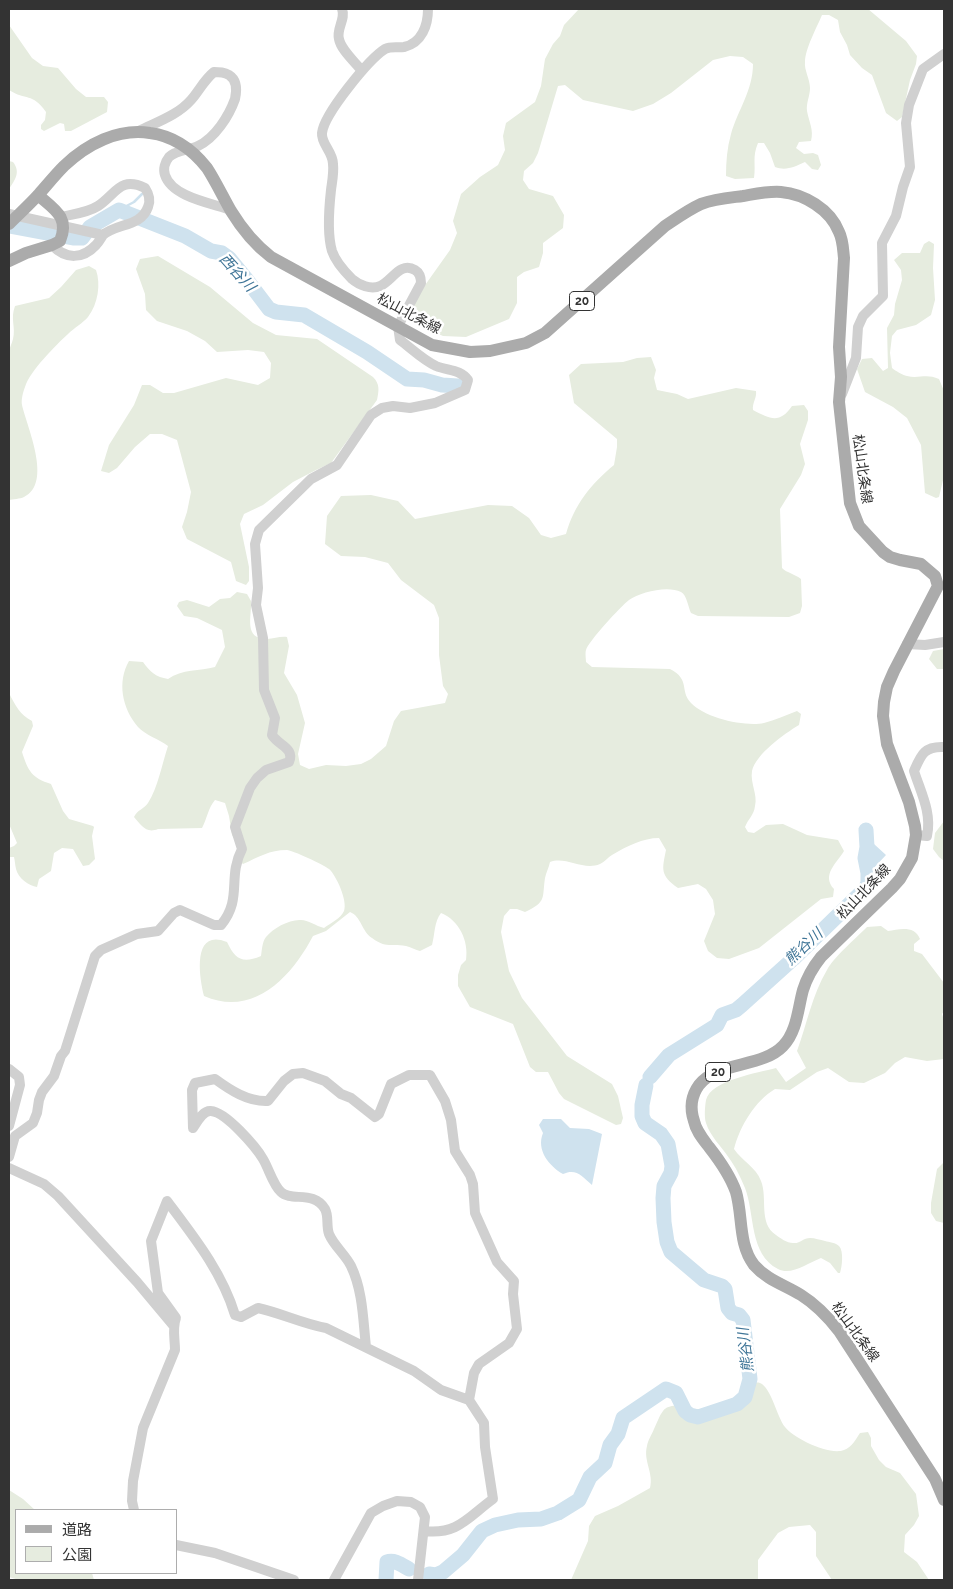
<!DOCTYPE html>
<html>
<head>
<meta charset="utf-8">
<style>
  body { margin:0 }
  #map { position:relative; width:953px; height:1589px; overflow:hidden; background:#fff; font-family:Raleway,"Noto Sans JP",sans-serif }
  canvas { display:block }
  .frame { position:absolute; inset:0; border:10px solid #333; pointer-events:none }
  .legend { position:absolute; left:15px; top:1509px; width:162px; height:65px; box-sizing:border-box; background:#fff; border:1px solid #adadad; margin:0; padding:6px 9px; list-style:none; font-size:15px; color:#333 }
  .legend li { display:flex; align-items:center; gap:10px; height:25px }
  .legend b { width:25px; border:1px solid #adadad }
</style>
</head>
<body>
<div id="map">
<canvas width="953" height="1589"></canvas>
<div class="frame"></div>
<ul class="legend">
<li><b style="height:6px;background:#ababab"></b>道路</li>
<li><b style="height:14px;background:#e6ecdf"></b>公園</li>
</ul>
</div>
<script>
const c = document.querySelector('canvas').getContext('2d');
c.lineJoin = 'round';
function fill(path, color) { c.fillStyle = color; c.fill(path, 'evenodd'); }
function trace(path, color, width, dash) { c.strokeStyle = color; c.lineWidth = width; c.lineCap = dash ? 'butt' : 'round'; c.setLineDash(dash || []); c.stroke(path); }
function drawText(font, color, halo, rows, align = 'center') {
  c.font = font + ' Raleway,"Noto Sans JP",sans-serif'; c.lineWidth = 5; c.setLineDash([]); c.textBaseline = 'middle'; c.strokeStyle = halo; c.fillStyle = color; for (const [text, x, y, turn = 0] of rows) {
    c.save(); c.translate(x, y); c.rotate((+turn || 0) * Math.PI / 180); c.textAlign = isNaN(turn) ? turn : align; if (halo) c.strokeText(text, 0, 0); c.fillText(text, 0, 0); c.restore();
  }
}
const green = new Path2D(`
  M579 9H868L906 41 917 56 916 64 910 80 902 117 897 121 886 113 872 75 862 68 850 55 847 45 840 32 838 20 829 15H822C817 27 805 49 805 62 804 70 810 79 810 88 810 96 806 103 807 111 809 122 814 130 811 141L799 142 796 148 804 154 813 153 818 155 821 165 818 170 812 169 805 162C794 167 786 171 775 167L770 153 764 143H758C752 157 756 164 754 178L735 179 726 176C726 162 727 148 731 134 738 110 753 90 753 64L743 57 730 56 713 60 671 93 653 104 633 111 583 100 565 85 558 86 538 153 533 163 524 171 523 180 529 189 553 196 564 215 563 228 543 243V253L539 267 524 272 517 277V303L509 319 466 337 443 336 418 325 411 320 410 312 423 288 450 250 457 233 453 221 461 194 480 177 498 165 505 150 503 136 506 123 535 102 541 86 545 59 553 44 560 36 564 25Z
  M9 25 32 58 43 66 58 68 76 89 86 97H104L108 102 107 112 71 131H65L64 124 60 123 44 131 41 129V125L45 120 46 112C32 92 26 101 9 90Z
  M9 161 13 162C21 172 15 180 9 189Z
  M929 241 934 244 933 268 935 300 931 315 916 325 897 330 892 336 890 353 892 368C896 371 902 375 907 376 919 379 926 373 939 379L944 391V476L939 497 936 498 925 493 921 445 907 418 893 407 865 392 857 369 862 359 872 358 883 371 888 368 887 328 894 315 895 304 902 280 901 270 894 260 902 253H920L924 244Z
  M158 256 210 287 253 323 276 335 317 339 373 377C380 384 379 390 377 400L331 463 316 470 293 482 263 505 244 514 240 524 249 567V581L246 585 236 581 231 562 187 539 182 527 187 512 191 492 177 440 162 434H150L135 447 117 468 109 473 101 471 109 445 134 405 142 385H150L163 393H174L226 378 258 385 270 378 271 363 264 352 248 350 217 352 205 341 187 331 157 321 146 310 145 294 136 269 140 259Z
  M89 266 96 270C101 284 98 304 88 317 83 323 74 328 68 334 56 345 30 371 25 387 23 392 21 400 22 405 27 427 53 483 24 497 20 499 13 499 9 500V351C10 347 12 343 13 339 16 327 10 319 15 306L49 298 61 287 76 270Z
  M651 357 656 370 654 378 657 390 677 394 688 399 736 388 756 391C757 398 752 403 753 410 770 419 780 424 792 406L804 405 808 411V420L800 444 805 464 801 475 780 509 782 568C787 573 795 574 801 579L802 606 800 613 789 617 698 616 691 613C688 607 687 595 681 592 668 585 640 592 629 600 621 606 588 642 586 650 585 653 586 659 586 662L592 667 670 669C691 680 679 690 691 703 705 718 745 727 764 723 775 720 786 715 797 711L801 714 799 725C784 734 756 754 752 771 750 783 758 795 755 806 754 815 748 819 745 827L748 832 754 833 766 825 783 824 807 835 838 840 844 851C837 863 821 875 834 889L833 897 821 899 759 948 729 959 717 958 708 951 704 941 715 914 713 900 706 889 698 884 678 888C660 875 662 870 666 850L659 838C643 838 627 846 612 855 608 857 605 862 600 864 583 871 566 856 550 862 549 867 546 873 545 878 542 898 547 902 525 912L517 909H510L504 916 501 932 509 971 522 998 567 1056 612 1084 618 1096 623 1118 621 1124 616 1125 564 1099 559 1093 548 1072H536L530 1067 513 1024 470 1007 458 986V975L461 965 466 960C469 941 459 920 441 913 434 922 435 934 432 945L420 951C416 950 410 947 406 946 390 943 387 949 372 938 362 932 361 916 350 912L326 931 313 936C292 976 254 1018 204 996 199 976 192 928 227 942 235 959 242 964 261 956 262 950 262 942 266 937 273 928 290 919 301 920 308 920 316 926 324 928 331 923 341 918 344 911 348 901 336 875 329 869 324 865 292 850 287 850 269 850 259 857 243 864L236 858 239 846 232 835 229 816 225 803 215 800C208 808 207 819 202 828L158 829C146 834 141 825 134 817 137 810 144 809 148 803 158 787 162 764 168 746 159 739 145 735 138 727 122 708 117 682 129 661L143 662C150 672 156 677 168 679 182 669 200 671 215 667L225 647 222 630 197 618 184 616 177 606 179 602 187 600 209 607 220 599 230 598 237 592 247 594 251 601C252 616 243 639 267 639 274 639 280 636 287 637L289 646 284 673 297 695 305 723 298 754 300 765 309 769 326 765 346 766 361 764 371 759 386 746 394 721 401 711 445 703 448 694 443 686 439 655V618L434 605 401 580 388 563 365 557 341 556 325 544 327 516 341 496 371 495 398 501 415 519 488 505 512 506 529 518 541 535 551 538 566 534C574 505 591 484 614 465L617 447V439L574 403 569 375 581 364 623 362 637 358Z
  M944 649V669H937L929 659 933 651Z
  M9 693C15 705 20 715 32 721L33 726 22 752C28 771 32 778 51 784L63 811 69 819 93 826 94 827 92 836 95 859 89 865 83 866 73 849 62 848 54 853 51 871 39 879 37 887C29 886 18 878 16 869 15 865 15 861 14 857H9V848L14 846 17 843 9 824Z
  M944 821V861L939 857 933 849 935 833Z
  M881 926 888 931C899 929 915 925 920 939L914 944V951L922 954 944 983V1011L942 1014 944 1020V1059L927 1061 905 1057 895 1063 885 1073 864 1083 849 1082 828 1068 817 1072 790 1090 775 1089C755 1101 740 1126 734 1149 742 1161 756 1167 761 1181 768 1198 758 1223 776 1235 780 1238 787 1243 793 1243 800 1244 803 1238 810 1238 815 1238 820 1240 825 1241 829 1242 836 1243 839 1246 844 1251 842 1267 840 1273H838L830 1263 821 1258C808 1263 791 1276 778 1269 749 1254 755 1214 745 1188 741 1178 735 1166 729 1158 721 1146 710 1136 706 1123 704 1117 705 1106 706 1100 711 1080 758 1073 776 1068L786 1082 806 1068 797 1051C807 1024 812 995 827 970 833 958 856 938 867 927Z
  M944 1162V1223L936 1221 931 1213V1203L937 1169Z
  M752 1383C755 1383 757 1382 760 1383 771 1387 777 1417 785 1427 793 1438 830 1456 844 1450 852 1447 856 1439 860 1433L868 1432 871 1438V1446L879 1460 886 1467 900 1473 916 1494 919 1516 914 1525 905 1535 904 1552 917 1562 929 1580H832L816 1556V1532L810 1525 789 1527 778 1533 758 1560V1580H571L588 1541 589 1526 595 1516 618 1506 650 1488C654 1473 643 1461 647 1446 648 1440 652 1434 654 1429 657 1423 659 1416 663 1411 675 1396 706 1419 726 1411 736 1406 746 1392 752 1383Z
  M9 1490 23 1499 35 1510H16V1573H92L94 1580H19L9 1577Z`);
const water = new Path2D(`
  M874 844 886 855 872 870 869 862V850Z
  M543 1119H561L570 1128 589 1129 602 1134 592 1185C582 1176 576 1168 563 1174 549 1166 536 1150 543 1133L539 1125Z`);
const stream = new Path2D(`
  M119 210 134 202 142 194`);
const river = new Path2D(`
  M9 226 73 238H82L90 227 119 210 185 236 211 251 222 253 229 258 247 280 269 309 276 312 304 315 367 352 407 379 424 380 442 385 458 386
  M650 1077 669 1055 717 1025 722 1015 736 1010 742 1005 793 959 865 889 868 883V873L865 858 867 847 866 830
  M429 1574 436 1575 443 1572 463 1555 482 1531 495 1525 518 1520 541 1519 558 1513 579 1500 590 1477 605 1463 610 1445 618 1434 623 1418 666 1389 676 1393 685 1411 690 1415 698 1417 737 1404 745 1397 750 1379 743 1320 739 1315 732 1313 728 1308 725 1289 722 1286 704 1280 671 1252 667 1242 664 1222 663 1198 664 1186 671 1173 672 1166 668 1144 661 1134 645 1123 642 1116V1105L646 1085
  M386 1580 387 1562C394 1559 402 1565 409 1569`);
const minor = new Path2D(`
  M342 9C346 19 336 29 339 39 341 50 355 62 362 71
  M139 131C157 122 178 115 191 100 199 91 204 80 214 72 220 72 224 72 229 75 237 80 237 90 235 99 229 116 215 138 198 146 189 150 176 150 169 157 165 162 163 169 165 175 172 197 211 203 231 210
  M9 214 103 235
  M52 245C66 260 83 259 96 245 99 242 101 238 103 235 117 223 141 227 148 207 151 200 149 194 145 188 120 176 116 194 98 206 87 213 73 214 61 217
  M842 394 856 358 858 327 863 316 883 296 882 243 896 216 903 187 910 167 906 123 909 105 923 69 944 54
  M907 644 925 645 944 642
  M916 835 927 836C932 813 921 793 914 771 921 755 924 746 944 747
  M9 1069 19 1077 20 1085 9 1126
  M9 1157 15 1136 33 1123 37 1113 39 1100 42 1092 54 1076 61 1056 65 1051 95 956 101 950 137 934 158 931 174 913 180 910 214 925H221C243 898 227 878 242 849L235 827 250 788 257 778 266 770 289 762C295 748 279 746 272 735L275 718 264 690 263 638 256 605 258 588 255 544 259 530 311 479 337 465 371 415 382 408 393 406 410 408 435 403 465 390 468 380C460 369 448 371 436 366 423 360 412 349 400 340L398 326 421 283C421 277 420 273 415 270 400 261 392 281 380 286 371 290 359 285 352 279 345 272 335 260 332 251 327 234 329 208 331 190 332 182 334 173 333 164 333 152 321 144 322 133 324 114 369 59 385 49 391 46 398 48 404 47 422 43 428 25 428 9
  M9 1168 44 1184 58 1196 137 1282 173 1325
  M366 1347C363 1320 363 1291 351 1266 345 1254 334 1246 329 1234 326 1226 329 1216 325 1209 314 1190 291 1202 281 1192 273 1185 269 1169 263 1159 256 1147 226 1112 211 1111 203 1110 197 1122 193 1128L192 1090 195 1083 215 1079C230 1090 248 1102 268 1101L284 1081 293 1074 303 1073 325 1081 341 1094 351 1098 375 1117 379 1114 391 1084 409 1075H430L445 1101 451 1120 455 1151 470 1175 473 1184 475 1213 497 1262 514 1281 513 1294 517 1329 509 1343 479 1364 474 1373 469 1400
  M134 1510 132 1501 133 1481 143 1428 175 1350C175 1339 172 1328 176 1318L158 1293 151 1241 167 1201C194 1237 222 1272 235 1315L241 1317 258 1308C281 1313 303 1324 326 1328L414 1371 441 1390 469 1400 484 1423 485 1447 493 1499C468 1517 458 1535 424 1531
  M176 1545 215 1553 294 1580
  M334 1580 371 1513 383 1506 397 1501 411 1502 420 1507 425 1517 418 1580`);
const major = new Path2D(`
  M9 224C19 214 29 205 39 194 47 185 55 175 64 166 87 144 118 128 150 133 174 136 192 149 207 168 216 182 223 197 231 211 242 229 254 244 271 257L432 345 470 352 490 351 526 343 545 333 665 226C677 218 688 210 701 204 715 199 728 198 743 196 755 194 768 191 781 192 804 194 830 209 839 232 843 240 843 249 844 258L839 347 841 377 839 402 850 503 859 526 883 552 890 557 900 560 921 564 935 576 938 586 894 671 887 687 884 702 883 716 887 744 909 802 915 826 916 835 912 858 900 879 892 888 821 957C813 967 807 977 803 990 798 1008 797 1032 783 1046 762 1068 718 1061 699 1085 691 1096 690 1109 694 1121 696 1131 703 1139 709 1147 720 1161 730 1175 736 1192 743 1216 738 1244 754 1265 767 1280 785 1285 801 1295 817 1305 828 1317 839 1331L935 1479 944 1500
  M9 261 26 253 52 245 60 241C70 217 54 209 38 195`);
const shields = [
  [582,301,25],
  [718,1072,25]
];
const shieldNames = [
  ["20",582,301],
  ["20",718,1072]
];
const streetNames = [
  ["松山北条線",409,314,28],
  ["松山北条線",862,469,82],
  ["松山北条線",864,892,-46],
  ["松山北条線",855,1332,54]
];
const waterNames = [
  ["西谷川",237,273,48],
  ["熊谷川",804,947,-43],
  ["熊谷川",746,1350,-97]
];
fill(green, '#e6ecdf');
fill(water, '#cfe2ee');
trace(stream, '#cfe2ee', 2.5);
trace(river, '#cfe2ee', 15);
trace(minor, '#d0d0d0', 10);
trace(major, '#ababab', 12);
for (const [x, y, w] of shields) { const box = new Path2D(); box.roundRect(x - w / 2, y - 9.5, w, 19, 4); c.fillStyle = '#fff'; c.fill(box); trace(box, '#333', 1); }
drawText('bold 12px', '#333', null, shieldNames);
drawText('14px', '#333', '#fff', streetNames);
drawText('italic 15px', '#3f7597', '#fff', waterNames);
</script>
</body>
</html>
